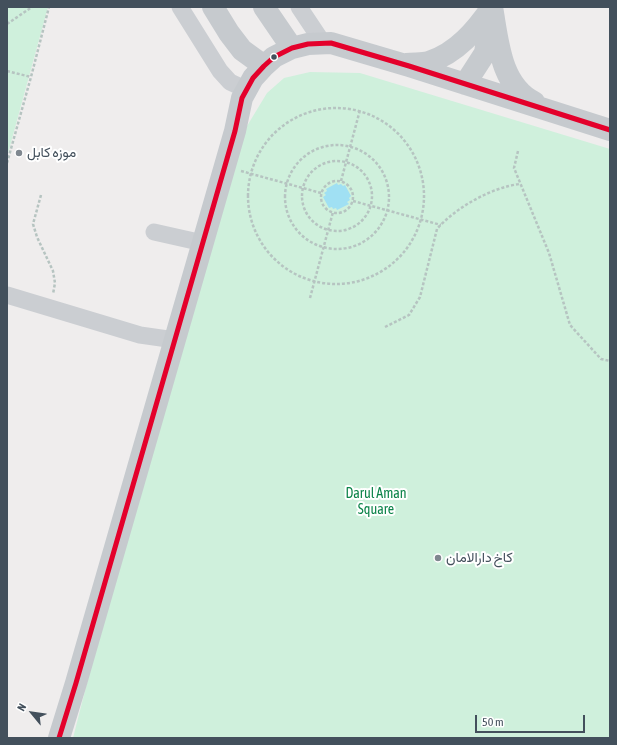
<!DOCTYPE html>
<html>
<head>
<meta charset="utf-8">
<style>
  body { margin:0 }
  #map { position:relative; width:617px; height:745px; overflow:hidden; background:#efeded; font-family:"Asap Condensed",sans-serif }
  canvas { display:block }
  .frame { position:absolute; inset:0; border:8px solid #43505c; pointer-events:none }
  .north { position:absolute; left:12px; top:693px; width:40px; height:40px; -webkit-text-stroke:3px #fff; paint-order:stroke; rotate:299deg; font-size:11px; font-weight:700; line-height:16px; text-align:center; color:#43505c }
  .north::after { content:''; display:block; margin:auto; width:14px; height:18px; background:#43505c; clip-path:polygon(50% 0,100% 100%,50% 72%,0 100%) }
  .scale { position:absolute; left:475px; top:715px; width:110px; height:18px; box-sizing:border-box; border:2px solid #43505c; border-top:0; padding-left:5px; font-size:12px; line-height:14px; white-space:nowrap; color:#43505c; -webkit-text-stroke:3px #fff; paint-order:stroke }
</style>
</head>
<body>
<div id="map">
<canvas width="617" height="745"></canvas>
<div class="frame"></div>
<div class="north">N</div>
<div class="scale">50 m</div>
</div>
<script>
const c = document.querySelector('canvas').getContext('2d');
c.lineJoin = 'round';
function fill(path, color) { c.fillStyle = color; c.fill(path, 'evenodd'); }
function trace(path, color, width, dash) { c.strokeStyle = color; c.lineWidth = width; c.lineCap = dash ? 'butt' : 'round'; c.setLineDash(dash || []); c.stroke(path); }
function drawText(font, color, halo, rows, align = 'center') {
  c.font = font + ' "Asap Condensed",Vazirmatn,sans-serif'; c.lineWidth = 4; c.setLineDash([]); c.textBaseline = 'middle'; c.strokeStyle = halo; c.fillStyle = color; for (const [text, x, y, turn = 0] of rows) {
    c.save(); c.translate(x, y); c.rotate((+turn || 0) * Math.PI / 180); c.textAlign = isNaN(turn) ? turn : align; if (halo) c.strokeText(text, 0, 0); c.fillText(text, 0, 0); c.restore();
  }
}
const green = new Path2D(`
  M7 7H48L7 157Z
  M310 72 360 73 610 149V738H73L137 486 247 126 267 93 284 78Z`);
const water = new Path2D(`
  M337 183 338 185 341 184 343 186 345 185 351 196 349 198 350 200 347 202 349 204 337 210 336 208 333 209 332 207 329 208 323 197 326 195 324 193 327 191 326 189Z`);
const path = new Path2D(`
  M7 24 32 7
  M7 71 31 77
  M248 196a88 88 0 1 1 176 0a88 88 0 1 1-176 0Z
  M285 197a52 52 0 1 1 104 0a52 52 0 1 1-104 0Z
  M518 151 514 168 549 253 570 325 601 359 610 361
  M302 196a35 35 0 1 1 70 0a35 35 0 1 1-70 0Z
  M7 163 31 77 49 7
  M241 171 321 193
  M321 197a16 16 0 1 1 32 0a16 16 0 1 1-32 0Z
  M341 181 360 110
  M41 195 33 224 37 237 53 271 55 283 53 294
  M353 201 441 225
  M310 298 333 212
  M385 327 409 315 420 297 437 229C455 208 492 187 520 184`);
const minor = new Path2D(`
  M180 7 220 71 230 82 247 90
  M299 7 323 43
  M154 232 203 243
  M7 295 140 335 175 340`);
const major = new Path2D(`
  M213 7 229 33 242 50 264 66
  M264 7 292 48
  M492 7C498 40 500 85 534 102
  M407 64C414 63 423 64 429 62 457 53 476 30 492 7
  M465 84 485 53 489 25
  M59 738 76 683 235 131 242 98 253 78 264 66 274 57 292 48 308 44 331 43 409 66 610 130`);
const bus1 = new Path2D(`
  M59 738 76 683 235 131 242 98 253 78 264 66 274 57 292 48 308 44 331 43 409 66 610 130`);
const markers = [
  [274,57,3.5,"#43505c"],
  [19,153,4,"#7f878f"],
  [438,558,4,"#7f878f"]
];
const poiNames = [
  ["موزه کابل",27,153],
  ["کاخ دارالامان",446,558]
];
const parkNames = [
  ["Darul Aman",376,494],
  ["Square",376,510]
];
fill(green, '#cff0dc');
fill(water, '#a0e0f3');
trace(path, '#b6c4c1', 2.5, [3, 2]);
trace(minor, '#cbced2', 17);
trace(major, '#c6cace', 22);
trace(bus1, '#e4002b', 5);
for (const [x, y, r, color] of markers) { const dot = new Path2D(); dot.arc(x, y, r, 0, 2 * Math.PI); c.fillStyle = color; c.fill(dot); trace(dot, '#fff', 1.5); }
drawText('14px', '#43505c', '#fff', poiNames, 'left');
drawText('14px', '#0d844a', '#fff', parkNames);
</script>
</body>
</html>
